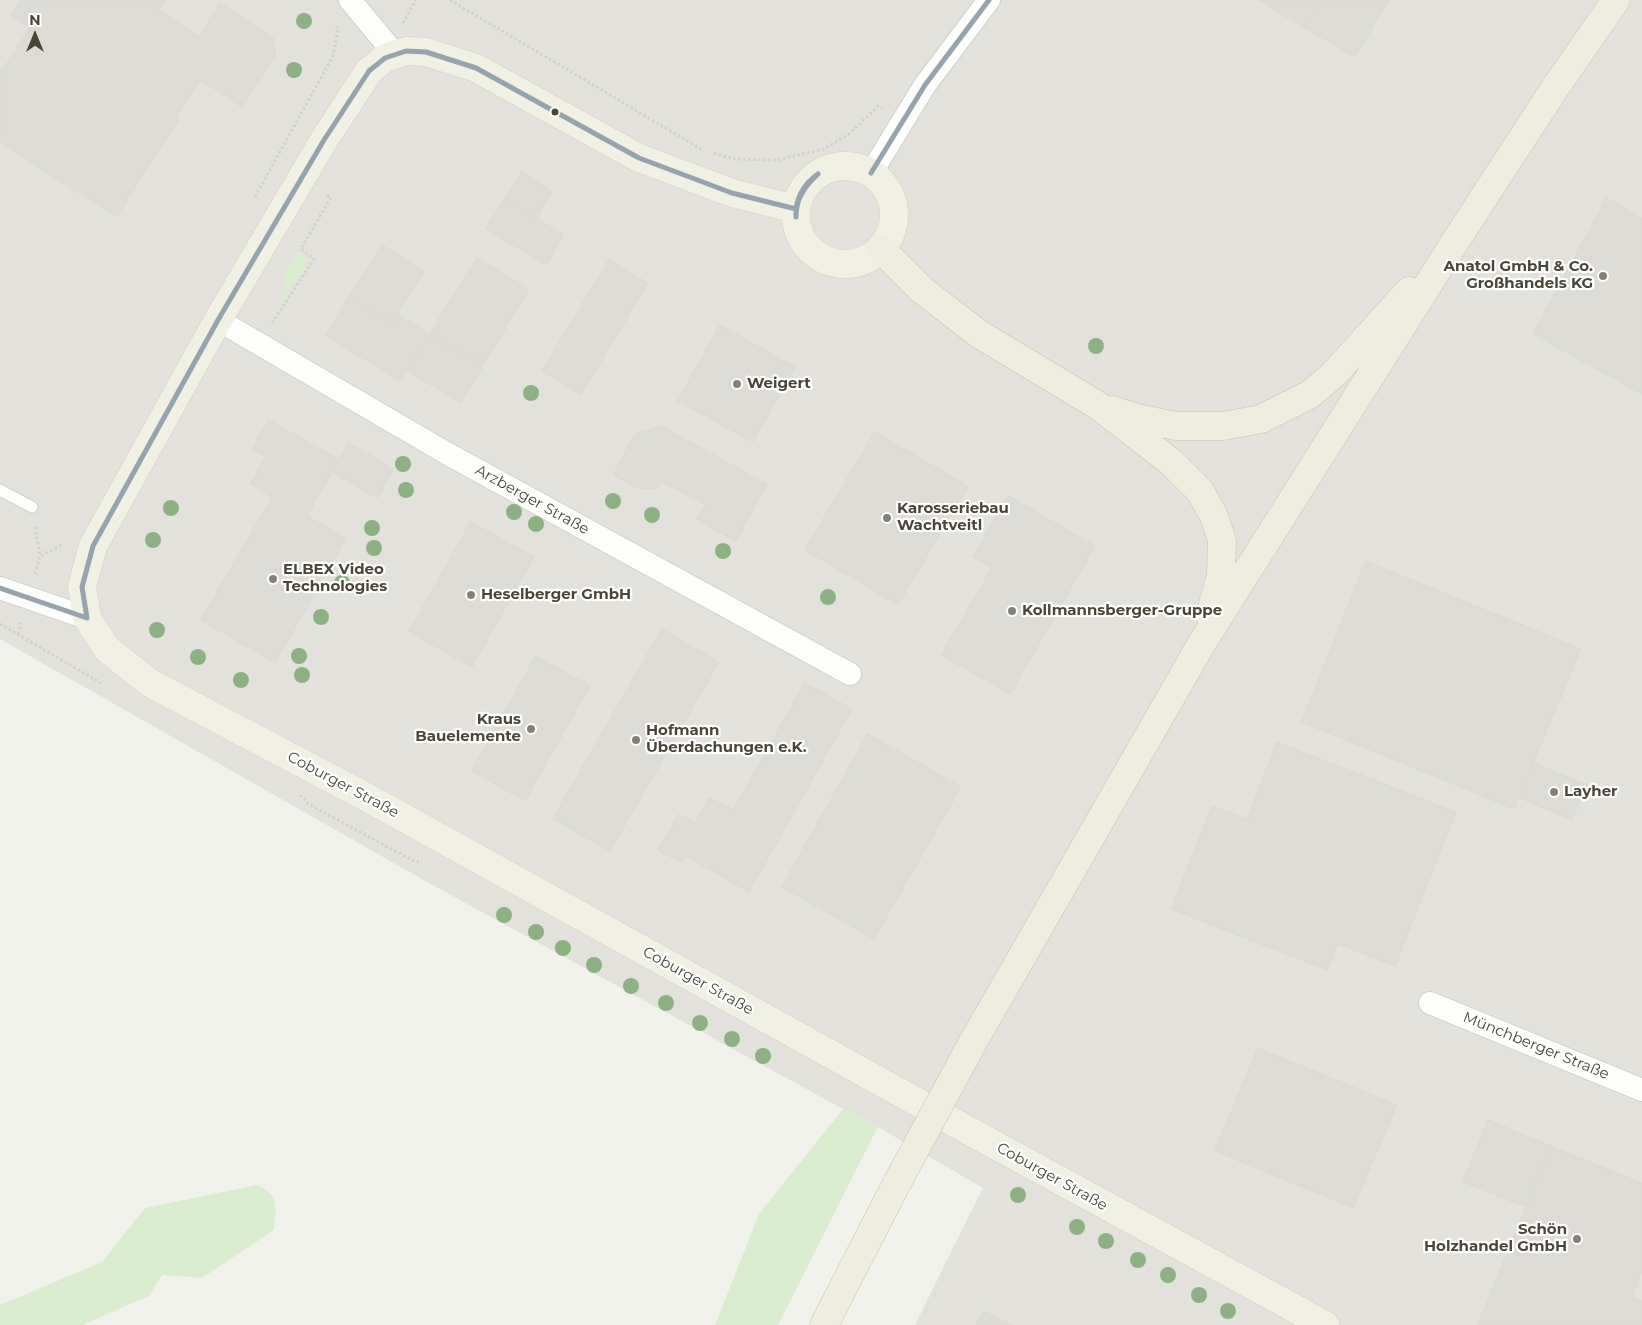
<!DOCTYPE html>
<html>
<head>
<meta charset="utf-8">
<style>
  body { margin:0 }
  #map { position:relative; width:1642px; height:1325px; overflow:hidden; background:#f2f2ed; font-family:Montserrat,sans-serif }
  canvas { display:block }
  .north { position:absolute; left:10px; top:10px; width:50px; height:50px; -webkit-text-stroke:4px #fff; paint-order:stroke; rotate:0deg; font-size:14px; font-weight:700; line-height:20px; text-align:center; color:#494638 }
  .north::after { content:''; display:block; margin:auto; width:18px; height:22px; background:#494638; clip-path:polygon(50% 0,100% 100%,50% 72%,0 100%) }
</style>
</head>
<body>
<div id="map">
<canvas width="1642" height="1325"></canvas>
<div class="north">N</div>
</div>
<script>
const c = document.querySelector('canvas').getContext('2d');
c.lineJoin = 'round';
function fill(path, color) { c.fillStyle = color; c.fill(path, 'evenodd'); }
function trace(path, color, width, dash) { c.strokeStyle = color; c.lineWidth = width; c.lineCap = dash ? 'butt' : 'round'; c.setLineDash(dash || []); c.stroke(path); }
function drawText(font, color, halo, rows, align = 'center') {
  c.font = font + ' Montserrat,sans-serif'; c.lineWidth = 4.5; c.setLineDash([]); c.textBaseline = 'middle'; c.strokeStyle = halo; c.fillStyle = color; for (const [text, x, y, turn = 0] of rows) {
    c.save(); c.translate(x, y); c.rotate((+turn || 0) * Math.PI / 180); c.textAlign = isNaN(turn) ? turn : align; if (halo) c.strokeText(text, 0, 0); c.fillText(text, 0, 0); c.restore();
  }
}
const industrial = new Path2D(`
  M0 0H1642V1325H915L983 1188 878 1127 843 1109 427 882 0 639Z`);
const green = new Path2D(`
  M297 252 308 259 281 304 286 272Z
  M843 1109 878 1127 778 1325H715L759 1214Z
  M257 1185C280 1195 276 1208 274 1230L202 1278 162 1275 149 1296 82 1325H0V1305L102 1262 145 1208Z`);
const building = new Path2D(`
  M21 0H165L159 10 199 36 220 3 273 38 276 56 242 107 201 80 176 118 179 120 116 217 0 142V67L3 69 30 28 11 15Z
  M1259 0H1322L1305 28Z
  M1322 0H1389L1355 57 1305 28Z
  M522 171 553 191 536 219 505 199Z
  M1607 198 1642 218V394L1533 334Z
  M505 199 564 235 546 265 486 229Z
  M382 245 424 271 391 323 349 297Z
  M477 258 529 289 483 366 430 334Z
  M609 260 648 283 581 395 542 371Z
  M349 297 391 323 397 314 430 334 408 371 399 380 326 336Z
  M720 325 795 367 753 442 678 401Z
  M430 334 483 366 460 403 408 371Z
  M269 420 339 459 307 516 346 538 275 663 201 620 272 497 250 484 266 457 252 449Z
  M661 426 767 484 736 541 697 520 705 505 662 482 655 489H640L613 475 635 434Z
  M875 432 968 486 898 605 805 550Z
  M349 443 394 469 377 498 332 472Z
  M1009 496 1095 546 1010 694 941 655 992 568 973 557Z
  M471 522 534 557 472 667 409 632Z
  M1366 561 1581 649 1514 809 1302 722Z
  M662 629 719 662 610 851 553 819Z
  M536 656 590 686 525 801 472 771Z
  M805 683 852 709 749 892 686 856 682 863 658 850 679 814 695 823 709 798 733 810Z
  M868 734 961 787 874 939 782 887Z
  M1277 742 1456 812 1395 966 1338 944 1327 970 1171 909 1212 806 1247 819Z
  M1534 763 1587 785 1572 820 1520 798Z
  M1258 1048 1397 1105 1353 1208 1215 1151Z
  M1488 1120 1551 1146 1526 1207 1463 1182Z
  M1551 1146 1642 1183V1271L1632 1297 1642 1301V1325H1478Z
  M983 1311 1012 1325H976Z`);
const path = new Path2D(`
  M450 0 701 149
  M403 23 416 0
  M714 153 733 159 777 160 824 149 849 134 878 106 882 108
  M255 197 333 56 338 29 336 26
  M272 323 314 259 301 249 331 197 325 194
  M35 527 40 556
  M35 574 40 556 62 545
  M0 624 101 683
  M18 634 21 623
  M300 795 308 804 414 861 422 863`);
const service = new Path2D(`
  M0 490 32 507`);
const minor = new Path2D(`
  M350 0 389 47 392 56
  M871 173 925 85 989 0
  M218 320 448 454 850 674
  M0 588 87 618
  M1430 1003 1642 1090`);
const primary = new Path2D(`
  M796 215a49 49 0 1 1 98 0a49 49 0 1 1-98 0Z
  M796 209 732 193 639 158 476 68 426 52 406 51 385 58 369 71 324 140 218 320 93 546 82 587 87 618 107 649 150 683 368 798 973 1133 1325 1325`);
const trunk = new Path2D(`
  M880 248 922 290 979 334 1097 405 1171 462 1200 491 1214 516 1222 541 1221 575 1210 615
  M1112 410 1141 419 1176 426H1223L1261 419 1309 395 1333 375 1409 291
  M973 1042 1202 643 1460 234 1555 88 1616 0
  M824 1325 897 1183`);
const trunkBridge = new Path2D(`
  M897 1183 973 1042`);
const bus1 = new Path2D(`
  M871 173 925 85 989 0
  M796 217C795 200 803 184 818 174
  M796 217C796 199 804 187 818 174
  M0 588 87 618
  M87 618 82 587 93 546 218 320 324 140 369 71 385 58 406 51 426 52 476 68 639 158 732 193 796 209`);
const trees = [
  [304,21],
  [294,70],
  [1096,346],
  [531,393],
  [403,464],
  [406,490],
  [613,501],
  [171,508],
  [514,512],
  [652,515],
  [536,524],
  [372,528],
  [153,540],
  [374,548],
  [723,551],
  [342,583],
  [828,597],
  [321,617],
  [157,630],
  [299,656],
  [198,657],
  [302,675],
  [241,680],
  [504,915],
  [536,932],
  [563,948],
  [594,965],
  [631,986],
  [666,1003],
  [700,1023],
  [732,1039],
  [763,1056],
  [1018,1195],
  [1077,1227],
  [1106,1241],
  [1138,1260],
  [1168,1275],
  [1199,1295],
  [1228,1311]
];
const markers = [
  [555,112,4.5,"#494638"],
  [1603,276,5,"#848277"],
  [737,384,5,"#848277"],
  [887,518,5,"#848277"],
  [273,579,5,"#848277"],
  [471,595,5,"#848277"],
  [1012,611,5,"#848277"],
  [531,729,5,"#848277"],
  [636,740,5,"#848277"],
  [1554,792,5,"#848277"],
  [1577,1239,5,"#848277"]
];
const poiNames = [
  ["Anatol GmbH & Co.",1593,267,"right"],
  ["Großhandels KG",1593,284,"right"],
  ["Weigert",747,384],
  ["Karosseriebau",897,509],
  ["Wachtveitl",897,526],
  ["ELBEX Video",283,570],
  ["Technologies",283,587],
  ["Heselberger GmbH",481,595],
  ["Kollmannsberger-Gruppe",1022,611],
  ["Kraus",521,720,"right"],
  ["Bauelemente",521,737,"right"],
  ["Hofmann",646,731],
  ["Überdachungen e.K.",646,748],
  ["Layher",1564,792],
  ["Schön",1567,1230,"right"],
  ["Holzhandel GmbH",1567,1247,"right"]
];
const streetNames = [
  ["Arzberger Straße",532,500,29],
  ["Coburger Straße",343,785,28],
  ["Coburger Straße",698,981,29],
  ["Münchberger Straße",1536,1046,22],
  ["Coburger Straße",1052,1177,29]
];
fill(industrial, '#e2e1db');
fill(green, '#daecce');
fill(building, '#dcdbd5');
trace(building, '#dad9d3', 1);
trace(service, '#d0d0ca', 13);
trace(minor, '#d0d0ca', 24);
trace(primary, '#d4d2bb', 29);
trace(trunk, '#c9c4a9', 29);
trace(path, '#d2d2cb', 3, [2.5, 2.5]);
trace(service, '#fdfdfc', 11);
trace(minor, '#fdfdfc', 22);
trace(primary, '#f1f0e5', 28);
trace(trunk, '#eeede0', 28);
trace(trunkBridge, '#c9c4a9', 29, []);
trace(trunkBridge, '#eeede0', 28);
trace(bus1, '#97a4ae', 5);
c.fillStyle = '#8db182';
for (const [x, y] of trees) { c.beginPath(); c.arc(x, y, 8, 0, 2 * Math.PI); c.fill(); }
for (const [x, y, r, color] of markers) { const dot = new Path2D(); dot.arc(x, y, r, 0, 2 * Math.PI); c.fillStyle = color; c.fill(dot); trace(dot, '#fff', 2); }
drawText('bold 15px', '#494638', '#fff', poiNames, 'left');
drawText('15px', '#494638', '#fff', streetNames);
</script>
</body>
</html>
